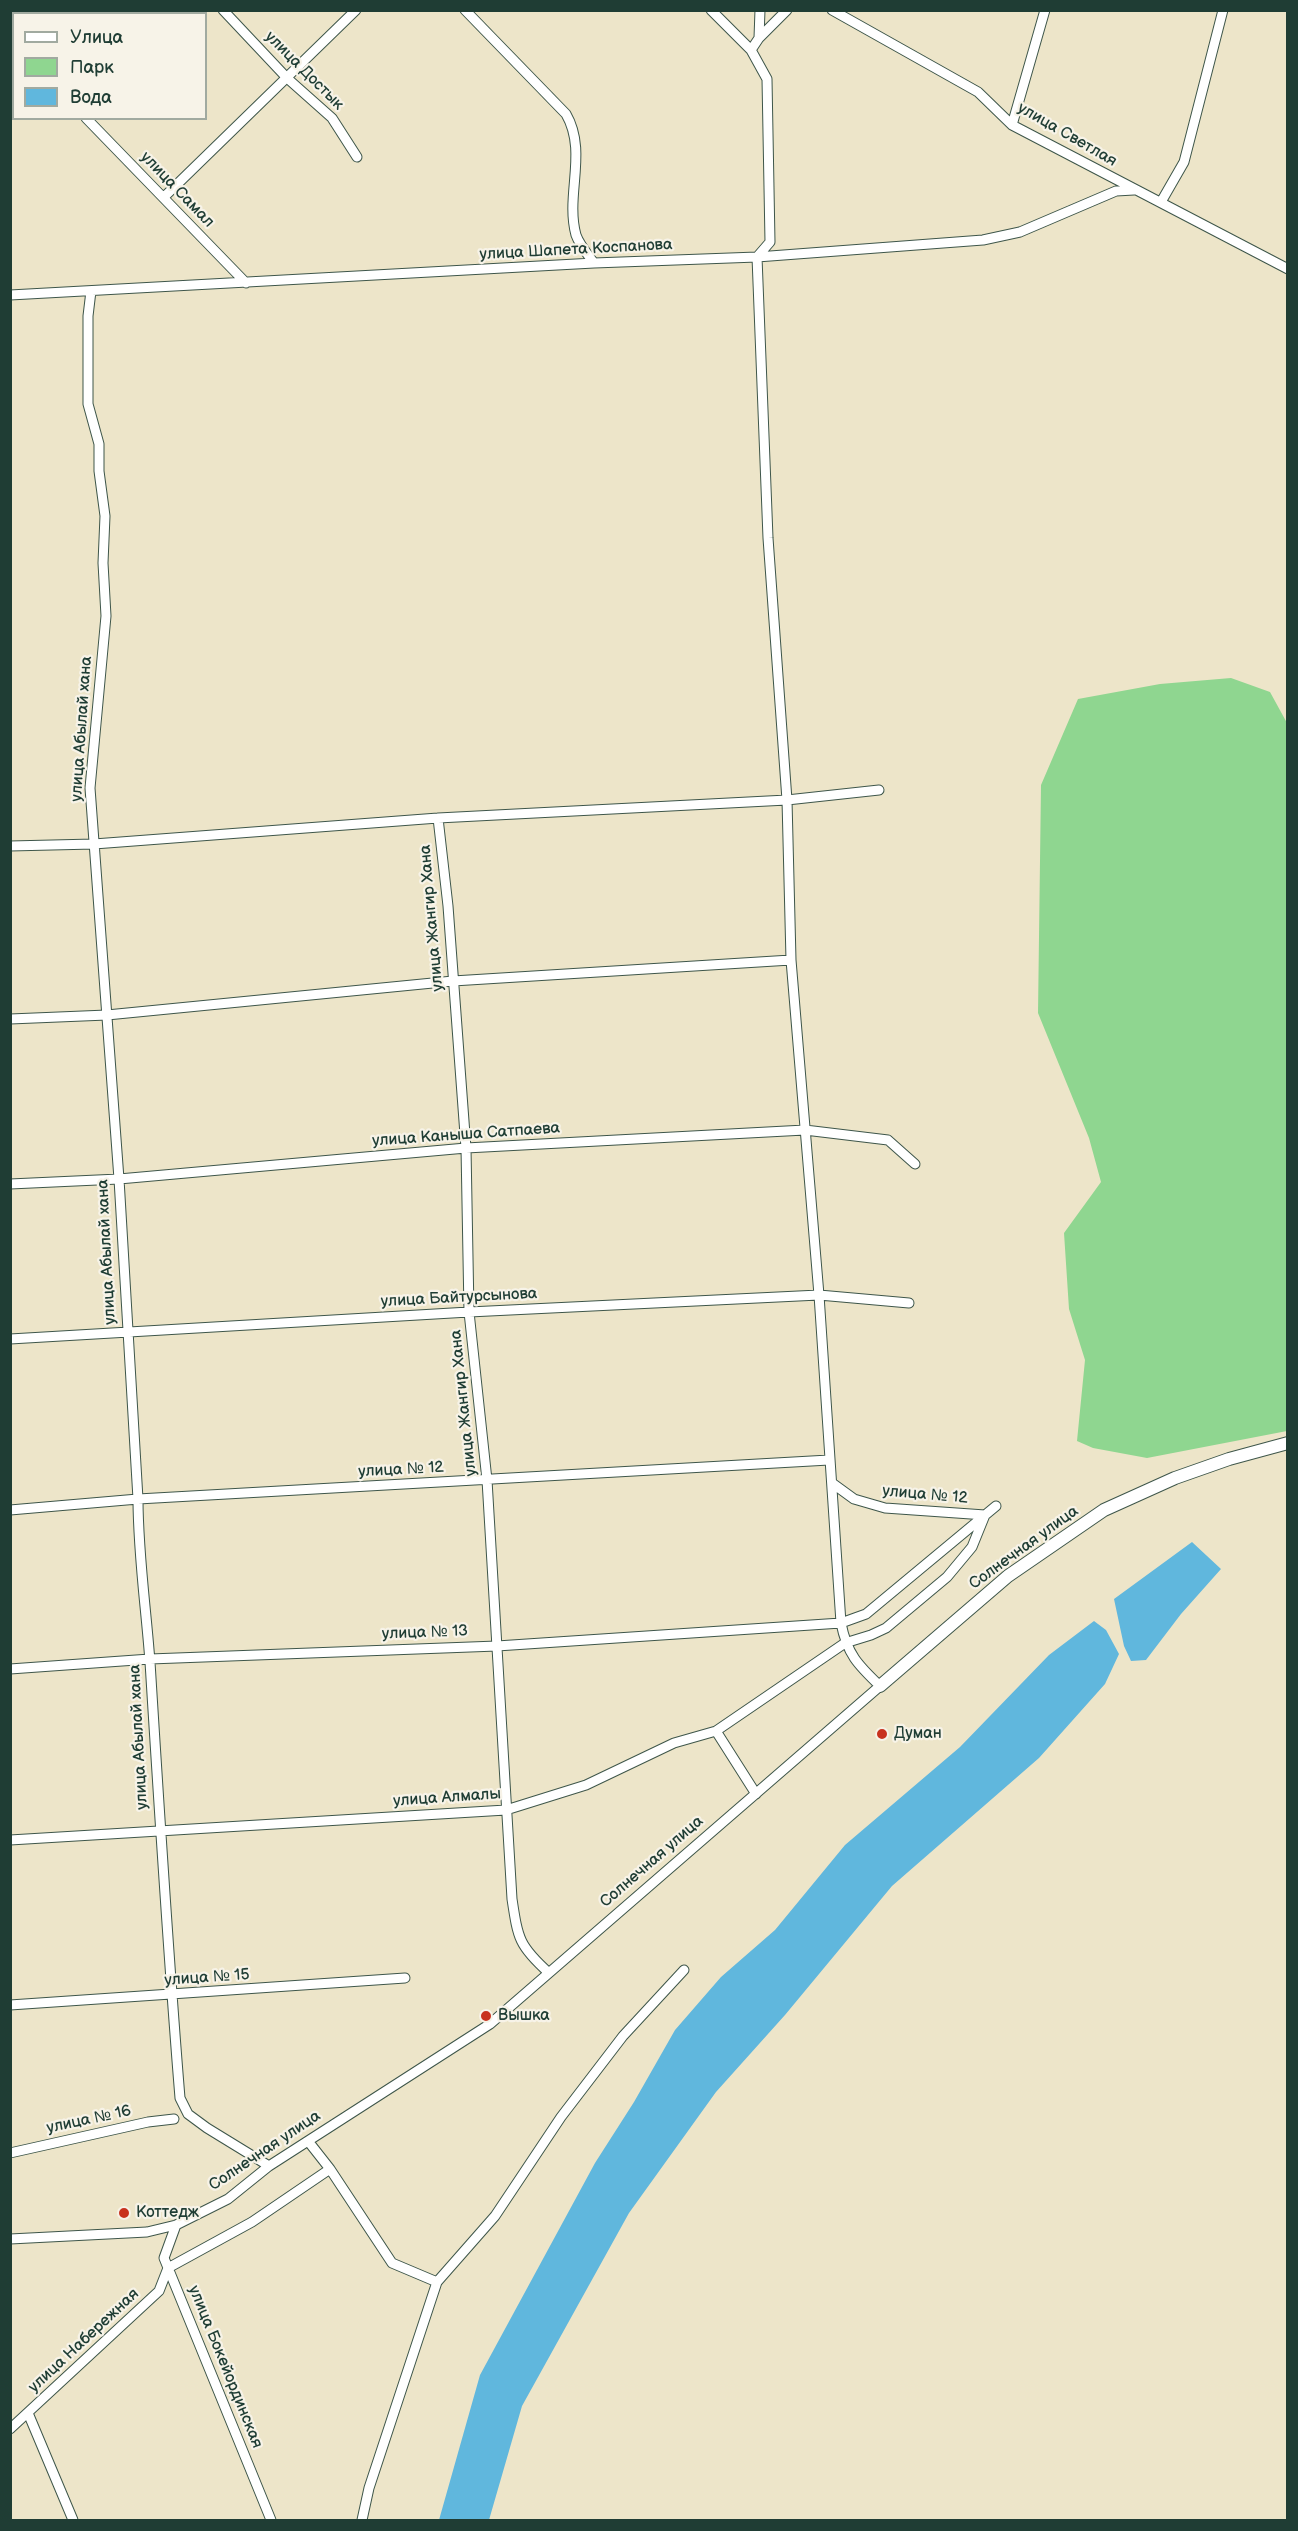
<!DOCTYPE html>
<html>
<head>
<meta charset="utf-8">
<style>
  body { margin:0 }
  #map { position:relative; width:1298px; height:2531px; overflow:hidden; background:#ede5c9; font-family:"Balsamiq Sans",sans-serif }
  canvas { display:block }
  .frame { position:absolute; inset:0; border:12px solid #1f3d34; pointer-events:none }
  .legend { position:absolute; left:12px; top:12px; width:195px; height:108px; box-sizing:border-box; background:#f7f3e8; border:2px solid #a1aaa0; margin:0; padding:8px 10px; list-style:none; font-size:18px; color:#1f3d34 }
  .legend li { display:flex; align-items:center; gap:12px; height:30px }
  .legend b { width:30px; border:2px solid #a1aaa0 }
</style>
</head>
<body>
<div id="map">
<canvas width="1298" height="2531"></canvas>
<div class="frame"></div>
<ul class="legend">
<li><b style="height:8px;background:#fff"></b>Улица</li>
<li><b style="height:16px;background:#8fd690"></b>Парк</li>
<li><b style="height:16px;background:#60b7dd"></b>Вода</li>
</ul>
</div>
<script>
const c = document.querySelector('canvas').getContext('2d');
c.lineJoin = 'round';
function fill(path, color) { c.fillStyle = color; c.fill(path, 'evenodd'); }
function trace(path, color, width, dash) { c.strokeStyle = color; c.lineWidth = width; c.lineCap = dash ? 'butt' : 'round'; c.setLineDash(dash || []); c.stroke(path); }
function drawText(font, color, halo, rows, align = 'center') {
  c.font = font + ' "Balsamiq Sans",sans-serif'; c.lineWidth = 4.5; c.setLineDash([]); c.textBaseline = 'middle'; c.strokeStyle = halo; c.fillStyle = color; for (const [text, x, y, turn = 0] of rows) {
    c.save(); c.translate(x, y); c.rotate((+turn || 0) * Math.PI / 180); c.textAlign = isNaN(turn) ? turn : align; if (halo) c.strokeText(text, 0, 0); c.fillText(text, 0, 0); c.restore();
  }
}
const green = new Path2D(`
  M1231 678 1270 692 1287 723V1431L1147 1458 1093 1448 1077 1441 1085 1360 1069 1309 1064 1233 1101 1182 1089 1138 1038 1013 1041 785 1078 699 1160 684Z`);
const water = new Path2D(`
  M1192 1542 1221 1569 1181 1614 1146 1660 1131 1661 1124 1646 1114 1599Z
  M1094 1621 1106 1630 1119 1654 1105 1684 1039 1758 892 1886 785 2015 716 2092 629 2213 522 2406 489 2520H439L480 2375 595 2163 634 2102 675 2030 721 1977 775 1930 845 1845 960 1747 1049 1655Z`);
const minor = new Path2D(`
  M223 10 287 78 332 118 357 157
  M465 10 566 114C588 152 565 195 576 235 579 244 588 255 594 263
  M832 10 978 92 1012 125 1288 269
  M759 38 760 10
  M10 42 14 45
  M751 50 759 38 787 10
  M86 118 246 283
  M1012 125 1045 10
  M164 197 356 10
  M1161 202 1184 162 1223 10
  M91 291 88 316V404L99 444V471L105 516 103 563 106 616 90 788 119 1179 138 1499C138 1554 146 1607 150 1662 159 1807 168 1952 180 2098L188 2114 207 2128 269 2166
  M10 295 594 263 757 257 983 240 1020 232 1116 191 1134 190
  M438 818 448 906 466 1148 469 1312 487 1480 512 1899C518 1939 519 1946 549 1973
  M10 846 94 844 438 818 787 800 879 790
  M10 1019 107 1015 453 981 791 960
  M10 1184 119 1179 466 1148 805 1130 888 1140 915 1164
  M10 1339 469 1312 819 1295 909 1303
  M10 1510 138 1499 829 1460
  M10 1669 150 1659 497 1646 841 1623 866 1614 996 1506
  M716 1731 756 1794
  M10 1840 506 1810 586 1785 674 1743 716 1731 845 1643 871 1635 886 1628 947 1577 972 1547 985 1515 885 1508 854 1499 832 1483
  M10 2005 405 1978
  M308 2141 330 2169
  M10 2153 148 2122 174 2119
  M176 2225 164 2258 271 2520
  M10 2239 147 2232 176 2225 228 2199 269 2166 490 2024 880 1686C858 1665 847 1654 841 1623L819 1295 791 960 787 800 768 538 757 257 770 242 767 79 751 50 711 10
  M437 2282 495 2216 561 2117 623 2036 684 1970
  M28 2413 73 2520
  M10 2429 159 2291 168 2268 252 2222 330 2169 392 2263 437 2282 369 2488 362 2520`);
const tertiary = new Path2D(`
  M880 1686 1008 1576 1104 1510 1175 1478 1229 1459 1288 1443`);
const markers = [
  [882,1734,6,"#c8321e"],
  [486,2016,6,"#c8321e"],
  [124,2213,6,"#c8321e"]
];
const streetNames = [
  ["улица Достык",304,71,45],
  ["улица Светлая",1067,135,30],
  ["улица Самал",177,190,46],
  ["улица Шапета Коспанова",576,250,-3],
  ["улица Абылай хана",82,729,-86],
  ["улица Жангир Хана",432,918,-95],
  ["улица Каныша Сатпаева",466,1135,-4],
  ["улица Абылай хана",107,1252,-93],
  ["улица Байтурсынова",459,1298,-3],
  ["улица Жангир Хана",464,1403,-96],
  ["улица № 12",401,1470,-3],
  ["улица № 12",925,1495,5],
  ["Солнечная улица",1024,1548,-36],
  ["улица № 13",425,1633,-2],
  ["улица Абылай хана",139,1737,-93],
  ["улица Алмалы",447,1798,-4],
  ["Солнечная улица",652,1862,-41],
  ["улица № 15",207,1978,-4],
  ["улица № 16",89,2120,-12],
  ["Солнечная улица",265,2151,-34],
  ["улица Набережная",84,2341,-43],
  ["улица Бокейординская",225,2367,68]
];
const poiNames = [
  ["Думан",894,1734],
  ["Вышка",498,2016],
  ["Коттедж",136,2213]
];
fill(green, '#8fd690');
fill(water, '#60b7dd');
trace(minor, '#3e564a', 11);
trace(tertiary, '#3e564a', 14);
trace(minor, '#fff', 9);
trace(tertiary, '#fff', 12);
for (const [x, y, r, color] of markers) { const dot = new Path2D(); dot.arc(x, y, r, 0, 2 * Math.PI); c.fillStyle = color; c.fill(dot); trace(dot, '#f7f3e8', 2); }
drawText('16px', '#1f3d34', '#f7f3e8', streetNames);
drawText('16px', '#1f3d34', '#f7f3e8', poiNames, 'left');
</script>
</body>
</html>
